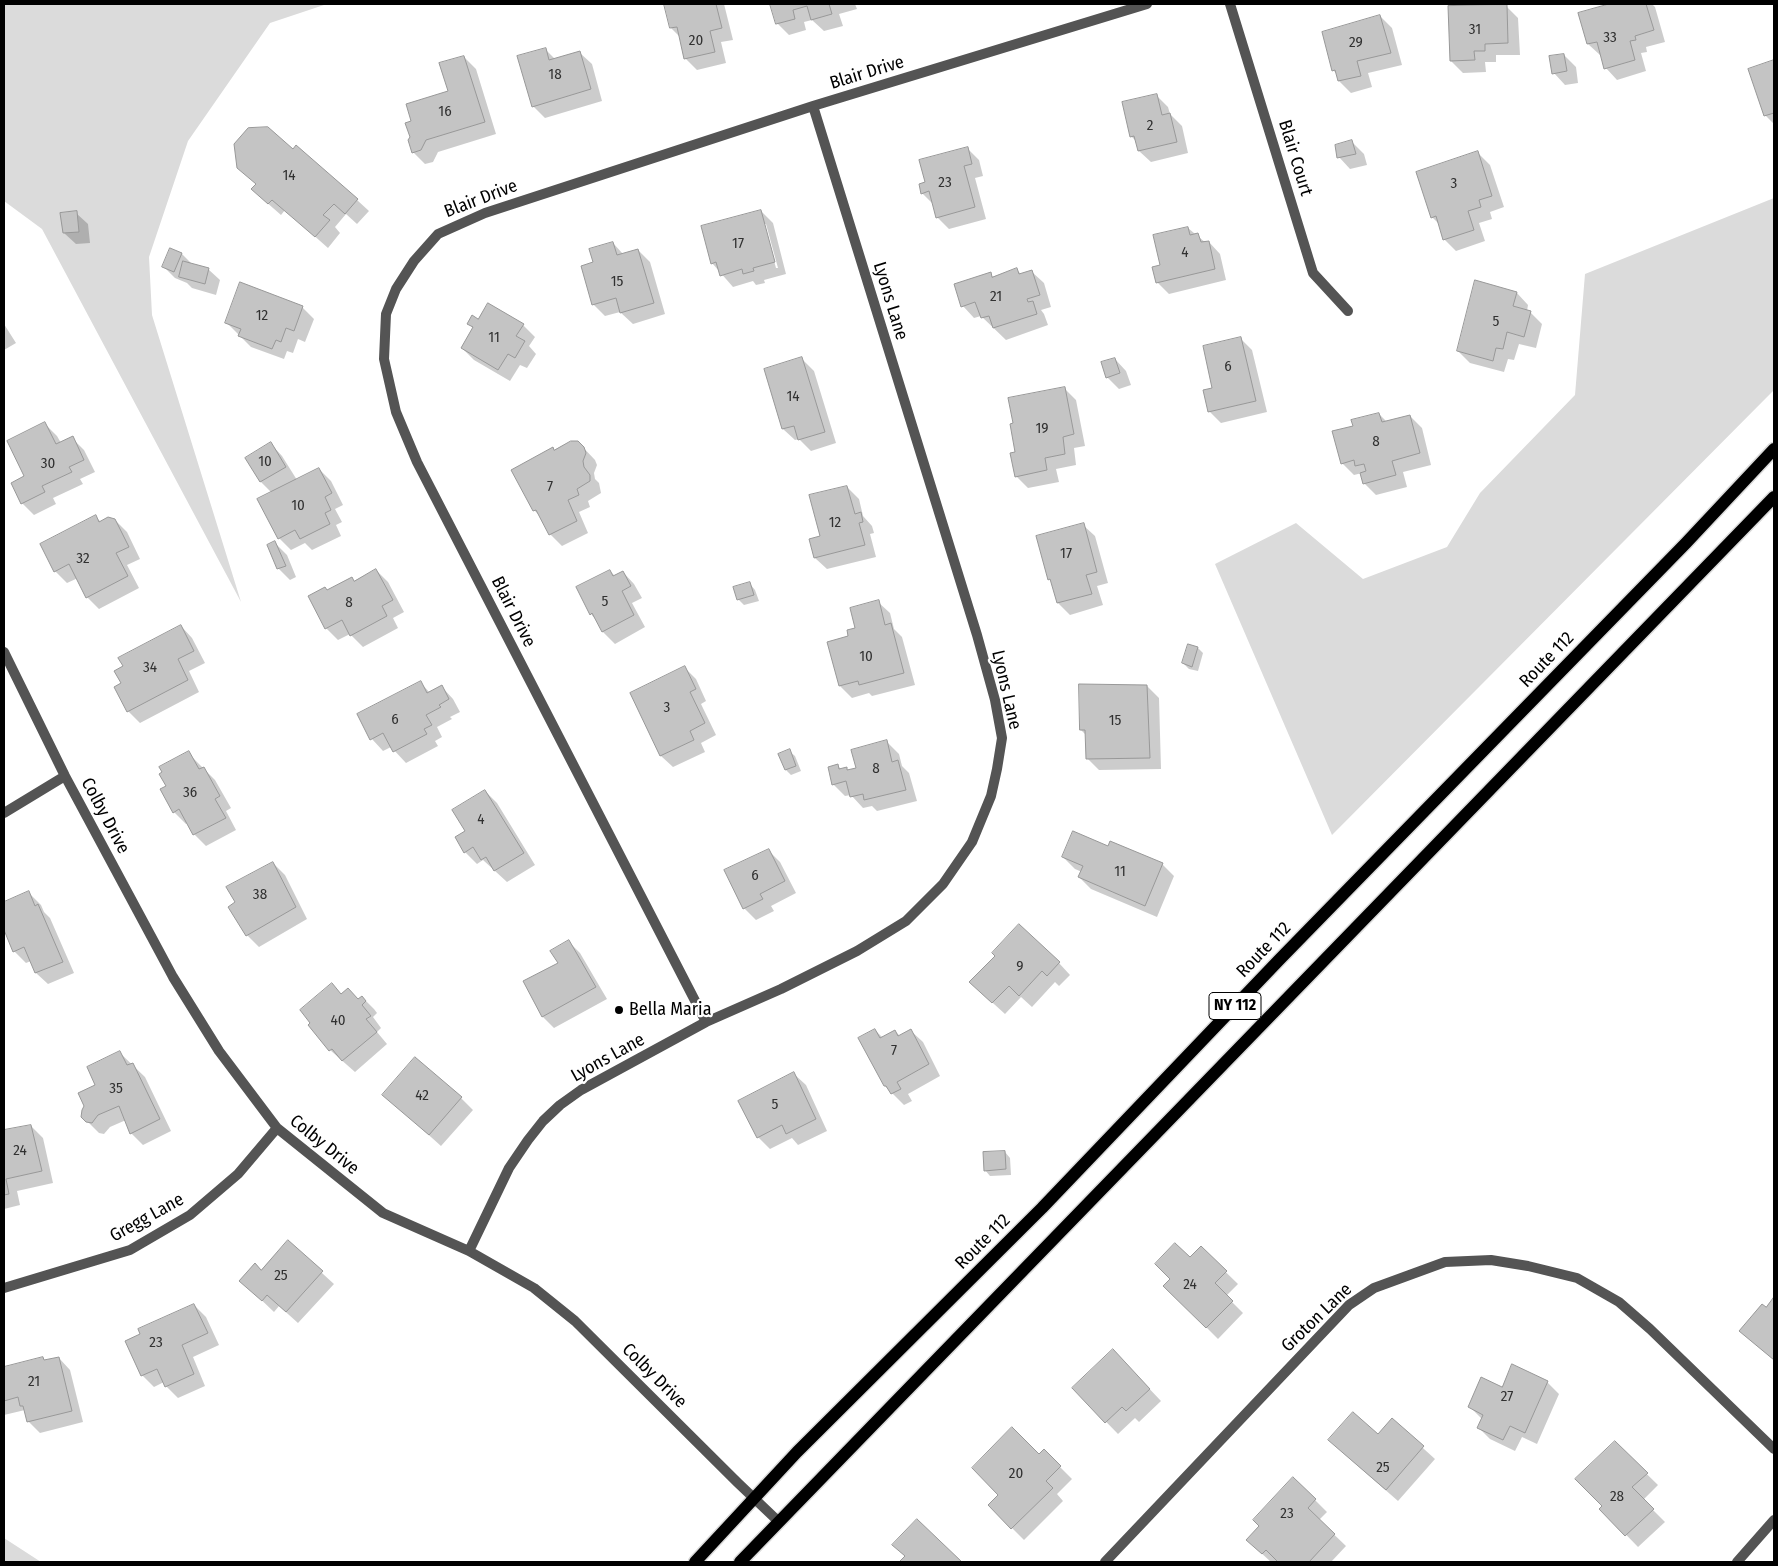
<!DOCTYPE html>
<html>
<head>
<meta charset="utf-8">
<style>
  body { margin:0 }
  #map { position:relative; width:1778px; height:1566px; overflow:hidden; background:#fff; font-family:"Fira Sans Condensed",sans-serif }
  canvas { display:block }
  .frame { position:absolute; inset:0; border:5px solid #000; pointer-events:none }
</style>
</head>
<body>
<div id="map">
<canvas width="1778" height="1566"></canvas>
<div class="frame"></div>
</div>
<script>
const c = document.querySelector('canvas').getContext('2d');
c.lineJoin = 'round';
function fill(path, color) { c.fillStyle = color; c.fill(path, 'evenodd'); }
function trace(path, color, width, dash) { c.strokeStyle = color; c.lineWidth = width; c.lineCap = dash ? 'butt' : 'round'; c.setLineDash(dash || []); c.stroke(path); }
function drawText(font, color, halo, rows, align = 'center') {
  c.font = font + ' "Fira Sans Condensed",sans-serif'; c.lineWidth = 4.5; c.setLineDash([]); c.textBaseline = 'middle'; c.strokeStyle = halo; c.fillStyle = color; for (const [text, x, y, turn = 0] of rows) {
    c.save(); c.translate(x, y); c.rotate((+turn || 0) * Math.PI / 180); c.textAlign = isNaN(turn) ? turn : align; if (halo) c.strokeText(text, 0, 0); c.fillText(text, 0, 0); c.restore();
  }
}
const green = new Path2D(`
  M4 4H327L270 23 188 141 149 257 152 315 241 602 42 229 4 201Z
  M1774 198V390L1332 835 1215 564 1296 523 1363 579 1447 547 1480 493 1575 395 1585 274Z
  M4 1538 41 1562H4Z`);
const shadow = new Path2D(`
  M665 4H724L733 40 721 42 726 63 697 70 685 58 680 37 671 28Z
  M772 4H855L857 9 839 14 843 26 824 31 812 20 804 22 806 30 789 35 777 23Z
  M1614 4H1652L1655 7 1665 42 1646 47 1647 52 1641 53 1646 71 1617 80 1606 68 1602 55H1600L1588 44 1580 14Z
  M1506 6 1518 18 1520 55H1496V62H1485L1486 72 1463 73 1451 61Z
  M1380 16 1392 28 1402 65 1368 73 1372 87 1351 93 1339 81 1338 75 1333 70Z
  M545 49 556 60 580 53 592 64 602 101 545 118 533 106Z
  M1564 55 1576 67 1578 83 1565 85 1554 73Z
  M464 57 476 69 496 134 438 152 433 162 425 164 413 152 412 122 449 92Z
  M1774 62V124L1765 115 1749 70Z
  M1156 95 1168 107 1170 114 1182 126 1188 153 1151 162 1139 151 1137 142 1131 136Z
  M1352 142 1364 154 1367 165 1350 169 1339 157Z
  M967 148 979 160 983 176 975 178 986 219 949 229 937 217 934 205 922 193 927 183Z
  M293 150 357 200 369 211 357 224 346 214 335 227 340 233 328 248 285 210 281 215 265 201 253 189 257 185 239 167Z
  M1478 153 1490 165 1504 207 1490 212 1492 219 1479 223 1485 241 1456 251 1444 239 1440 225 1432 217Z
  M761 211 773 223 786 274 764 280 765 283 756 285 753 281 733 287 712 263ZM764 224H766L778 268H776Z
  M76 213 88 224 90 243 76 244 64 233Z
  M1188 228 1206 243 1209 242 1220 254 1226 280 1169 294 1157 282 1161 265Z
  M613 243 623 254 638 250 650 262 665 314 633 324 620 312 605 316 593 304 595 263Z
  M182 254 192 264 208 269 220 280 216 295 192 288 187 283 175 278 164 267Z
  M1017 270 1022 275 1032 272 1044 283 1051 307 1041 310 1044 314 1048 325 1006 340 981 316 974 318 963 306 990 274 994 278Z
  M1517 293 1528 305 1527 311 1530 312 1542 324 1536 348 1519 344 1514 360 1508 359 1504 372 1470 363 1458 351Z
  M302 307 314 319 305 342 298 339 293 353 287 351 284 359 251 347 226 322Z
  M479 320 523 325 535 337 529 346 536 354 527 368 520 365 510 381 474 360 462 348 474 329 468 323Z
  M4 324 16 343 4 350Z
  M1240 338 1252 350 1267 412 1221 423 1209 411 1214 388Z
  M802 359 814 371 836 443 811 451 799 439 795 440 783 429Z
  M1115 359 1126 371 1131 385 1119 389 1107 377Z
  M1064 388 1076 400 1085 446 1074 448 1076 465 1056 469 1059 482 1028 488 1016 476 1017 453Z
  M1379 414 1387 422 1410 416 1422 428 1431 465 1403 472 1407 487 1376 495 1364 483 1362 473 1354 475 1342 463 1354 427Z
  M45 424 57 436 61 443 72 438 84 450 95 472 80 479 83 484 53 498 56 504 34 515 22 503Z
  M578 442 595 460 597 465 594 473 595 479 599 483 601 493 588 501 590 507 579 512 588 533 562 546 550 534 541 517 534 510 553 448 555 451Z
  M271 444 282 456 297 480 319 469 331 481 343 505 335 509 342 522 336 525 341 536 312 550 305 543 291 550 279 538 272 493 261 482 247 458Z
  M847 487 859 499 863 516 872 526 874 533 870 534 876 557 827 569 815 558 822 537Z
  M96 517 101 522 115 520 127 532 140 559 127 565 139 588 99 609 87 597 78 578 67 583 55 571Z
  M1083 525 1095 536 1108 583 1097 586 1103 605 1070 615 1058 603 1052 582 1049 579Z
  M275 543 287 555 296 577 290 580 278 568Z
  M376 570 388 582 404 612 393 618 398 628 363 647 350 634 338 640 326 628 328 591 355 582Z
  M610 571 615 576 623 572 634 584 642 598 632 603 645 627 615 644 603 632 597 621 591 614Z
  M750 584 755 590 759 601 744 605 739 600 735 588Z
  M878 602 890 613 894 629 902 637 915 685 872 696 869 693 852 698 840 686 828 643 849 637Z
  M181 626 192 638 205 663 189 671 199 692 140 723 128 711 123 684Z
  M1189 645 1198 648 1203 653 1198 671 1189 669 1183 663Z
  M685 668 696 679 706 701 701 704 716 735 701 743 705 752 673 767 661 756 631 693Z
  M421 683 430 693 442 687 453 699 460 712 450 717 452 719 437 727 442 737 435 741 438 746 406 763 391 747 383 751 372 739Z
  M1147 686 1159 698 1161 769 1099 770 1087 758 1086 735 1081 730Z
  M887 742 899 754 902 766 909 773 917 801 877 811 872 806 863 808 851 795 845 796 833 784 838 766 841 769 846 768 849 771 857 769Z
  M789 751 795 756 801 771 791 775 786 770Z
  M188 753 215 780 231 808 226 811 236 830 206 846 194 834 188 822 186 824 174 812 164 773Z
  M485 791 497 803 535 865 507 882 483 860 477 864 465 852 467 831Z
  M1108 848 1162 864 1174 876 1157 917 1091 889 1079 877 1082 872 1075 869 1063 857Z
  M768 850 780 862 796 893 771 906 774 911 756 920 744 908Z
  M273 863 285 875 307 919 259 947 247 935 237 903Z
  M29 893 41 905 44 912 50 918 74 973 48 984 36 973 31 961 26 963 14 951 4 926V923L6 922 4 918V903Z
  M569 942 580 953 607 999 554 1028 543 1017 525 982 560 963Z
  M1059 963 1070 975 1059 986 1055 982 1032 1007 1021 997 1005 1014 983 994Z
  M332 985 342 995 358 1000 362 997 374 1009 377 1013 373 1017 381 1028 377 1032 387 1044 355 1072 330 1050 309 1025Z
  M875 1030 883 1038 895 1031 900 1036 911 1031 923 1042 940 1076 908 1094 912 1101 904 1105 885 1086Z
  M120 1053 145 1077 171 1131 143 1145 131 1133 126 1120 110 1127 104 1134 99 1133 83 1117 96 1085Z
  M794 1074 806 1085 827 1131 798 1145 792 1138 770 1149 758 1137Z
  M384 1095 461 1098 473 1110 441 1146Z
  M31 1126 43 1138 53 1183 17 1191 20 1205 4 1209V1132Z
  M1005 1152 1010 1158 1011 1175 990 1176 985 1170Z
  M288 1242 334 1284 298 1323 279 1306 274 1312 253 1292 261 1271Z
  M1201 1248 1238 1284 1226 1296 1243 1313 1218 1339 1165 1286Z
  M1774 1299V1360L1753 1342 1766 1309Z
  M194 1305 206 1317 219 1345 193 1357 205 1386 178 1398 166 1386 164 1382 154 1387 142 1375Z
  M59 1358 70 1370 83 1422 40 1433 28 1421 25 1410 4 1415V1368L42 1359 45 1361Z
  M1124 1362 1161 1401 1139 1422 1135 1418 1118 1434 1073 1388Z
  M1547 1382 1559 1394 1537 1444 1522 1437 1515 1451 1490 1439 1479 1428 1482 1419 1470 1407 1503 1389Z
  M1392 1420 1435 1459 1398 1501 1342 1452 1378 1436Z
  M1615 1443 1658 1485 1643 1500 1665 1522 1638 1547 1601 1509 1604 1506Z
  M1044 1451 1072 1479 1057 1494 1063 1501 1024 1540 989 1505Z
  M1315 1500 1327 1512 1319 1520 1346 1546 1331 1562H1271L1259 1551Z
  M917 1521 960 1562H901L906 1557 894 1545Z`);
const building = new Path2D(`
  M664 4H716L722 28 710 31 715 52 684 59 677 27 670 28Z
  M770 4H829L832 14 811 20 807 6 793 10 795 19 776 24Z
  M1609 4H1646L1654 30 1635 36 1636 40 1630 41 1635 60 1604 69 1597 42 1587 44 1578 13Z
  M1507 5 1508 43 1485 44V51H1474L1475 60 1450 61 1448 6Z
  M1380 15 1391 53 1357 61 1361 76 1338 81 1335 70 1332 71 1322 32Z
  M546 48 549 60 580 51 591 89 532 107 517 56Z
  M1564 54 1567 71 1552 74 1549 56Z
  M464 56 485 122 426 140 421 150 412 153 408 140 410 137 405 123 411 121 406 104 448 91 439 63Z
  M1774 60V113L1764 116 1748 69Z
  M1157 94 1162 115 1170 113 1177 142 1138 151 1134 136 1130 137 1122 102Z
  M268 127 293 149 296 145 358 199 345 214 334 204 323 215 330 220 315 237 272 200 268 204 251 189 256 184 237 168 234 144 248 128Z
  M1352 140 1356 154 1337 158 1335 145Z
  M968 147 972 164 964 166 975 207 936 218 929 191 921 194 919 184 925 182 919 160Z
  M1478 151 1492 196 1479 200 1481 207 1468 211 1474 230 1443 240 1436 216 1431 218 1416 172Z
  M761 210 775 262 753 268 754 271 743 274 742 269 720 276 716 262 711 264 701 226Z
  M77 211 79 232 63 233 60 213Z
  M1188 227 1190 235 1198 233 1201 242 1209 241 1215 269 1156 283 1152 267 1160 265 1153 235Z
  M613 242 617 255 638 249 654 303 620 313 616 298 592 305 581 266 593 262 589 249Z
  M170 248 182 253 174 272 162 267Z
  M183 261 209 268 205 284 179 277Z
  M1017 268 1019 274 1032 270 1040 295 1027 299 1028 302 1033 301 1037 314 993 328 989 316 981 318 975 302 961 307 954 284 991 272 992 277Z
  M1475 280 1517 292 1513 306 1531 311 1524 337 1507 332 1503 349 1496 348 1493 361 1457 351Z
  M240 282 303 306 294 331 286 328 281 342 276 340 272 349 238 336 241 329 225 323Z
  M488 303 524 324 516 336 525 341 515 358 508 354 498 370 461 348 473 327 467 324 472 315 478 319Z
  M1241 337 1256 401 1208 412 1203 390 1212 388 1203 346Z
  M802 357 825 432 798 440 794 426 782 429 764 369Z
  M1115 358 1120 373 1106 378 1101 362Z
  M1065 387 1074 434 1063 437 1065 454 1045 458 1047 470 1015 477 1010 453 1015 452 1010 424 1013 423 1008 398Z
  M1379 413 1382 422 1410 415 1420 453 1392 461 1396 475 1363 484 1360 473 1366 471 1364 464 1355 466 1354 460 1341 464 1332 431 1353 426 1351 420Z
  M45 422 56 444 73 436 84 460 69 467 72 472 42 486 45 492 21 504 11 483 24 476 7 441Z
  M571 441H578L584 447 586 453 583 461 584 467 590 475V481L577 489 579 495 568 500 577 521 549 535 536 510 533 511 511 470 553 447 554 450Z
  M271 442 286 467 260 482 245 458Z
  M319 468 332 493 325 497 331 510 325 513 330 524 300 539 295 530 278 539 257 499Z
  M847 486 855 514 861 512 863 522 859 523 865 545 814 558 809 539 820 536 809 495Z
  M96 515 99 522 108 517 115 519 129 547 116 553 128 576 86 598 69 564 54 572 40 544Z
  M1084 523 1097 572 1086 575 1092 594 1057 603 1050 579 1048 580 1036 536Z
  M275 541 286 566 277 569 267 545Z
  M376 569 393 600 382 606 387 616 350 636 342 620 325 629 308 596 325 587 327 590 352 577 354 581Z
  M610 570 613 576 623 571 631 586 622 591 634 615 602 632 592 613 590 615 576 587Z
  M750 582 754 595 737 600 733 587Z
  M879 600 885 625 891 623 904 673 859 685 858 681 839 686 827 642 848 636 847 630 855 628 850 608Z
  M181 625 194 651 178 659 188 680 127 712 114 687 121 683 114 671 123 666 118 658Z
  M1188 644 1198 647 1192 667 1182 663Z
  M685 666 696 689 690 692 705 723 690 731 694 740 660 756 630 693Z
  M421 681 427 693 442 685 449 699 439 705 441 707 426 715 432 725 424 729 427 734 393 752 383 733 370 740 357 714Z
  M1079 684 1147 685 1150 758 1086 759 1085 730H1080Z
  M887 740 892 762 898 760 906 790 864 800 863 794 850 797 846 781 832 785 828 767 838 764 839 769 847 767V770L856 768 851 750Z
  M790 749 796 766 785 770 778 754Z
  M189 751 199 769 204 767 220 796 215 799 226 818 193 835 179 809 173 813 160 789 166 786 159 774 162 772 159 767Z
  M485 790 524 853 494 871 486 857 481 860 473 847 464 853 455 837 465 831 452 810Z
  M1073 831 1108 846 1110 841 1163 863 1145 906 1078 877 1083 866 1062 857Z
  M769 849 785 881 760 894 763 899 743 909 724 870Z
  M273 862 296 907 246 936 228 907 235 902 226 887Z
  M29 891 35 906 38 904 63 962 35 973 24 947 13 952 4 930V902Z
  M1019 924 1060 962 1047 976 1042 971 1019 996 1009 986 992 1003 969 982 995 956 992 953Z
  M569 940 596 987 542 1017 523 981 558 963 550 951Z
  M332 983 341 994 348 988 358 999 362 996 366 1001 362 1005 371 1016 366 1019 377 1032 342 1061 332 1049 329 1051 308 1025 310 1023 300 1010Z
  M875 1029 880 1038 895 1030 898 1036 911 1029 929 1064 897 1082 901 1089 891 1094 886 1086H884L858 1038Z
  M120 1051 127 1065 133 1063 160 1119 130 1134 119 1106 98 1115 92 1123 86 1122 81 1117 82 1110 84 1106 78 1093 95 1085 87 1067Z
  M415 1057 462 1097 429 1135 382 1095Z
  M794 1072 816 1119 786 1134 782 1125 757 1138 738 1101Z
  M31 1125 42 1171 6 1179 9 1194 4 1195V1130Z
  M1005 1151 1006 1169 984 1171 983 1152Z
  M288 1240 323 1271 286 1312 267 1295 262 1301 239 1281 255 1263 261 1270Z
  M1175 1243 1190 1257 1201 1246 1227 1271 1215 1283 1233 1301 1206 1328 1163 1286 1170 1279 1155 1264Z
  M1774 1297V1360L1739 1331 1762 1304 1766 1307Z
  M194 1304 208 1333 182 1345 194 1374 165 1387 157 1369 141 1376 125 1341 140 1334 138 1329Z
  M1113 1349 1150 1389 1126 1411 1122 1407 1105 1423 1072 1388Z
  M43 1357 44 1360 59 1357 72 1411 27 1422 23 1406H20L18 1397 4 1401V1367Z
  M1512 1364 1548 1381 1525 1433 1510 1426 1503 1440 1477 1428 1483 1415 1468 1407 1481 1377 1502 1387Z
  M1353 1412 1378 1434 1392 1418 1424 1446 1386 1490 1328 1440Z
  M1012 1427 1039 1454 1044 1449 1061 1466 1046 1481 1053 1488 1011 1529 988 1505 998 1495 972 1468Z
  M1615 1441 1648 1473 1632 1487 1654 1509 1625 1536 1599 1509 1602 1506 1575 1479Z
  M1293 1477 1316 1499 1308 1508 1335 1534 1309 1562H1278L1266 1550 1262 1554 1246 1540 1259 1526 1253 1520Z
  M917 1519 962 1562H899L905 1556 892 1545Z`);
const street = new Path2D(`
  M1230 4 1313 273 1348 311
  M4 652 65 776 173 977 219 1051 277 1128 383 1213 469 1251 534 1288 575 1321 738 1483 779 1522
  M4 813 65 776
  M706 1022 417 462 396 412 384 359 386 314 396 289 414 261 438 234 485 213 813 106 1147 4
  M469 1251 509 1168 528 1140 543 1121 560 1105 581 1090 706 1022 781 989 857 951 906 921 943 884 972 842 991 796 997 769 1002 738 995 700 977 635 813 106
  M4 1288 130 1250 190 1215 238 1174 277 1128
  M1105 1562 1349 1305 1374 1288 1445 1262 1491 1260 1528 1266 1577 1278 1619 1302 1650 1329 1774 1449
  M1737 1562 1774 1520`);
const primary = new Path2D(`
  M695 1562 797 1452 1042 1208 1279 960 1686 543 1774 449
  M740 1562 1774 497`);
const markers = [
  [619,1010,5,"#000"]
];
const numberNames = [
  ["31",1475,30],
  ["33",1610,38],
  ["20",696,41],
  ["29",1356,43],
  ["18",555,75],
  ["16",445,112],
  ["2",1150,126],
  ["14",289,176],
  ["23",945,183],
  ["3",1454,184],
  ["17",738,244],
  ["4",1185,253],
  ["15",617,282],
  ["21",996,297],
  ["12",262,316],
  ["5",1496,322],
  ["11",494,338],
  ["6",1228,367],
  ["14",793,397],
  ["19",1042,429],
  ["8",1376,442],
  ["10",265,462],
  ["30",48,464],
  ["7",550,487],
  ["10",298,506],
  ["12",835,523],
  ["17",1066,554],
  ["32",83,559],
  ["5",605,602],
  ["8",349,603],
  ["10",866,657],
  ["34",150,668],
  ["3",667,708],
  ["6",395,720],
  ["15",1115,721],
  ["8",876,769],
  ["36",190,793],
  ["4",481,820],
  ["11",1120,872],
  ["6",755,876],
  ["38",260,895],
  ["9",1020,967],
  ["40",338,1021],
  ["7",894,1051],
  ["35",116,1089],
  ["42",422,1096],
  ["5",775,1105],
  ["24",20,1151],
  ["25",281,1276],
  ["24",1190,1285],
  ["23",156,1343],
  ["21",34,1382],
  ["27",1507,1397],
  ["25",1383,1468],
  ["20",1016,1474],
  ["28",1617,1497],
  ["23",1287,1514]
];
const shields = [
  [1235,1006,52]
];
const shieldNames = [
  ["NY 112",1235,1006]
];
const streetNames = [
  ["Blair Drive",867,73,-17],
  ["Blair Court",1295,158,73],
  ["Blair Drive",481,199,-21],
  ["Lyons Lane",890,301,73],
  ["Blair Drive",513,612,63],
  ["Route 112",1547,660,-46],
  ["Lyons Lane",1006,690,77],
  ["Colby Drive",105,816,62],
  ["Route 112",1264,950,-46],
  ["Lyons Lane",608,1058,-29],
  ["Colby Drive",324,1145,39],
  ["Gregg Lane",147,1218,-29],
  ["Route 112",983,1242,-45],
  ["Groton Lane",1317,1318,-44],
  ["Colby Drive",654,1376,45]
];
const poiNames = [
  ["Bella Maria",629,1010]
];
fill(green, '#dbdbdb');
fill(shadow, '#0003');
fill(building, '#c4c4c4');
trace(building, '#989898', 1);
trace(primary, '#dbdbdb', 15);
trace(street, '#545454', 10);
trace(primary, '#000', 12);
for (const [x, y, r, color] of markers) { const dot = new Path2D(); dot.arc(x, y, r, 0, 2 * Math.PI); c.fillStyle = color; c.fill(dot); trace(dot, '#fff', 2); }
drawText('15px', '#313131', null, numberNames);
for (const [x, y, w] of shields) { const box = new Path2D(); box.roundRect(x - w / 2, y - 13.5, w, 27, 4); c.fillStyle = '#fff'; c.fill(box); trace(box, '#000', 1); }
drawText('bold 16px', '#000', null, shieldNames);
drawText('18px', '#000', '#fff', streetNames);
drawText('18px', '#000', '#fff', poiNames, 'left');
</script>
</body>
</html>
